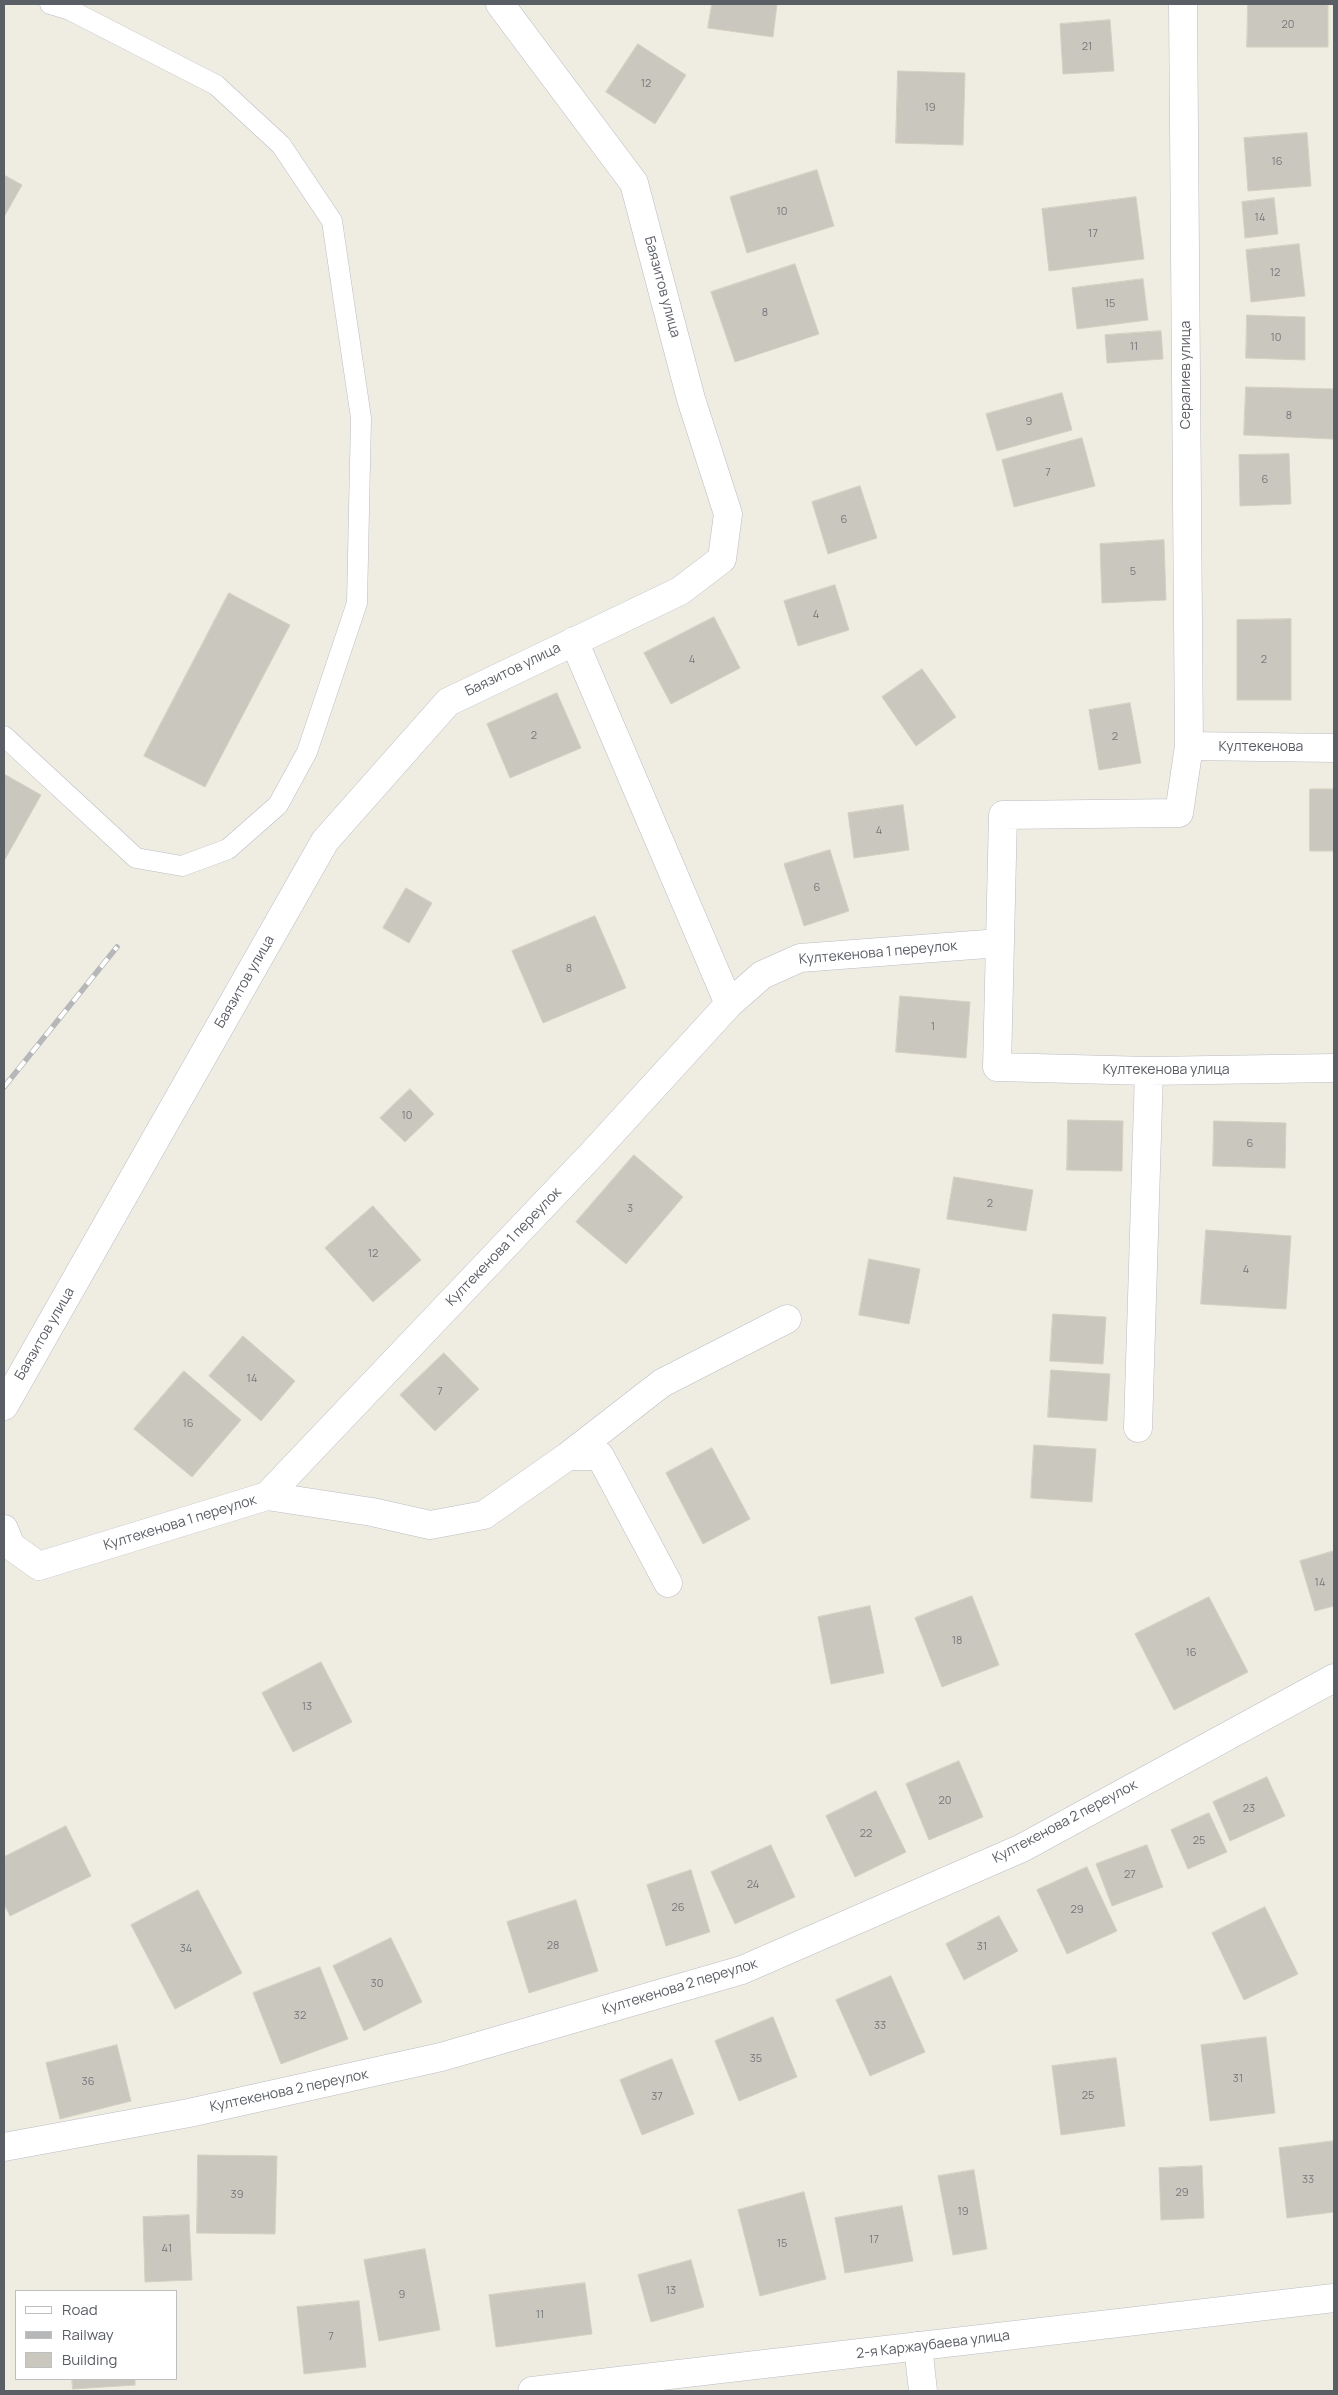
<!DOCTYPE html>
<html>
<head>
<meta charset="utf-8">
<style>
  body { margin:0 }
  #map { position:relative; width:1338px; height:2395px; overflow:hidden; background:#efede2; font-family:Manrope,sans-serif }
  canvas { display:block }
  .frame { position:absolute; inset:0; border:5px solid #5a5e65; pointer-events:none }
  .legend { position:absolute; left:15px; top:2290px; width:162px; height:90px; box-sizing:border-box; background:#fff; border:1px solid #bdbfc1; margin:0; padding:6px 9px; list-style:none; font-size:15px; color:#5a5e65 }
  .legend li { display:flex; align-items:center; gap:10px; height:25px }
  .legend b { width:25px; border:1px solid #bdbfc1 }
</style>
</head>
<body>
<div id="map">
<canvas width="1338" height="2395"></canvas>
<div class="frame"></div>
<ul class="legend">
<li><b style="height:6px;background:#fff"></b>Road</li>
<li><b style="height:6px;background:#b6b7b8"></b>Railway</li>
<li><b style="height:14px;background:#cac7bf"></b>Building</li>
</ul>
</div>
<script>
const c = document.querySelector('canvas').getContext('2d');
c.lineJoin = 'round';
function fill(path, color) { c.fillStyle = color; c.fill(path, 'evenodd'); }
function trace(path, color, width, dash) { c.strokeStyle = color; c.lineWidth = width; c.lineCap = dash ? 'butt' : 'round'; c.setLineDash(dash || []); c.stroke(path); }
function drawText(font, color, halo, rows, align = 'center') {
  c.font = font + ' Manrope,sans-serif'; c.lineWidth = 4; c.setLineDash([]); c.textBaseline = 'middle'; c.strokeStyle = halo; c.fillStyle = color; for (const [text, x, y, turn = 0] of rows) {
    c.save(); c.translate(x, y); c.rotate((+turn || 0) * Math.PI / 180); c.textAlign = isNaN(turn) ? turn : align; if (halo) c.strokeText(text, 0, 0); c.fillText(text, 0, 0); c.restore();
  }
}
const building = new Path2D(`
  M712 4H777L773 37 708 28Z
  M1248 4H1328V47H1247Z
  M1110 20 1114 71 1063 74 1060 24Z
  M638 44 686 75 655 124 606 92Z
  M898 71 965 73 963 145 896 143Z
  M1307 133 1311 186 1248 191 1244 138Z
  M817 170 834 226 747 253 730 197Z
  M4 175 22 185 4 217Z
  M1136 197 1144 259 1049 271 1042 209Z
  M1274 198 1278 234 1245 238 1242 202Z
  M1299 244 1305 296 1251 302 1246 250Z
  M795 264 819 334 735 362 711 292Z
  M1143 279 1148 320 1077 329 1072 288Z
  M1247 315 1305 317V360L1246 358Z
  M1161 331 1163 359 1107 363 1105 335Z
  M1246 387 1334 389 1333 439 1244 435Z
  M1062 393 1072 430 997 451 986 414Z
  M1082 438 1095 486 1014 507 1002 460Z
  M1289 454 1291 504 1240 506 1239 455Z
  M860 486 877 538 828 554 812 502Z
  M1164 540 1166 600 1102 603 1100 544Z
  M835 585 849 630 798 646 784 601Z
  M229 593 290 625 205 787 144 756Z
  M714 617 740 668 671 704 644 653Z
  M1291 619V700H1237V620Z
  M922 669 956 717 916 746 882 697Z
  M557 693 581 748 510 778 487 724Z
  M1130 703 1141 763 1099 770 1089 710Z
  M4 774 41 795 4 861Z
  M1310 789H1334V851H1310Z
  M903 805 909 850 854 858 848 813Z
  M830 850 849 911 804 926 784 864Z
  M406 888 432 903 409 943 383 928Z
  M595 916 626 988 543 1023 512 951Z
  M900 996 970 1002 966 1058 896 1052Z
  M410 1089 434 1114 405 1142 380 1118Z
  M1068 1120 1123 1121 1122 1171 1067 1170Z
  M1214 1121 1286 1123 1285 1168 1213 1166Z
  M634 1155 683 1197 626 1264 576 1222Z
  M954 1177 1033 1190 1026 1231 947 1219Z
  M373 1206 421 1260 373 1302 325 1248Z
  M1206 1230 1291 1236 1286 1309 1201 1304Z
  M869 1259 920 1269 909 1324 859 1315Z
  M1053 1314 1106 1317 1103 1364 1050 1361Z
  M243 1336 295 1381 261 1421 209 1376Z
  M444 1353 479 1389 435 1431 400 1395Z
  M1051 1370 1110 1374 1107 1421 1048 1417Z
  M184 1371 241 1420 192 1477 134 1429Z
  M1034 1445 1096 1449 1092 1502 1031 1498Z
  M712 1448 750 1519 703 1544 666 1473Z
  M1334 1551V1606L1315 1611 1300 1561Z
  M972 1596 999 1665 942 1687 915 1618Z
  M1209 1597 1248 1672 1174 1710 1135 1634Z
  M870 1606 884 1673 831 1684 818 1617Z
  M321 1662 352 1722 293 1752 262 1693Z
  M959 1761 983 1817 929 1840 906 1784Z
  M1267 1777 1285 1816 1230 1841 1213 1802Z
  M876 1791 906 1852 855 1877 826 1816Z
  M1209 1813 1227 1852 1188 1869 1171 1830Z
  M66 1826 91 1876 10 1916 4 1904V1857Z
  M771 1845 795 1897 735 1924 711 1872Z
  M1147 1845 1163 1887 1112 1906 1096 1864Z
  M1087 1867 1117 1931 1067 1954 1037 1890Z
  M691 1870 710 1932 666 1946 647 1885Z
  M198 1890 242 1973 175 2009 131 1925Z
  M576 1900 598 1971 529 1993 507 1922Z
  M1265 1907 1298 1974 1244 2000 1212 1933Z
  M999 1916 1018 1951 964 1980 946 1944Z
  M391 1938 422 2002 364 2031 333 1966Z
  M320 1967 348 2039 281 2064 253 1993Z
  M891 1976 925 2052 870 2076 836 2000Z
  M773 2017 797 2077 739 2101 715 2041Z
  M1266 2037 1275 2113 1210 2121 1201 2045Z
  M117 2045 131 2101 60 2119 46 2063Z
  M1116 2058 1125 2126 1061 2135 1052 2066Z
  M672 2059 694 2114 642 2135 620 2080Z
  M1334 2141V2212L1287 2218 1279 2148Z
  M198 2155 277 2156 275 2234 197 2233Z
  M1202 2166 1204 2218 1161 2220 1159 2168Z
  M974 2170 987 2249 953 2255 938 2176Z
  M804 2192 826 2279 760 2296 738 2210Z
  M902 2206 913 2261 845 2273 835 2218Z
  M189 2215 192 2280 145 2282 143 2217Z
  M425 2249 440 2330 379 2341 364 2260Z
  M691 2260 704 2307 651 2322 638 2275Z
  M585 2283 592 2334 496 2347 489 2295Z
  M359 2301 366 2367 304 2374 297 2307Z
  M72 2379H135V2385L73 2389Z`);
const service = new Path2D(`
  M4 736 136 858 182 866 228 849 278 805 307 752 357 603 361 418 332 221 281 145 216 85 70 10 50 4`);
const minor = new Path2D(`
  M1183 4 1189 746 1179 813 1003 815 997 1067 1149 1071 1334 1068
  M574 641 729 1004
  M1189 746 1334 748
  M4 1406 325 841 448 702 680 591 722 559 728 514 691 399 634 183 500 4
  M1138 1428 1149 1071
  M568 1456 662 1383 787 1319
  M267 1496 372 1512 430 1525 484 1515 568 1456H600L668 1583
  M4 1529 11 1546 39 1566 267 1496 593 1153 729 1004 762 975 800 958 1000 943
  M4 2147 189 2113 441 2057 742 1970 1022 1848 1334 1678
  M918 2346 923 2391`);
const tertiary = new Path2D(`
  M532 2391 1334 2298`);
const rail = new Path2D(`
  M4 1087 117 947`);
const numberNames = [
  ["20",1288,25],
  ["21",1087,47],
  ["12",646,84],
  ["19",930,108],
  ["16",1277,162],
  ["10",782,212],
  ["14",1260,218],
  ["17",1093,234],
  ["12",1275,273],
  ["15",1110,304],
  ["8",765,313],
  ["10",1276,338],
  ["11",1134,347],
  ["8",1289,416],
  ["9",1029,422],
  ["7",1048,473],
  ["6",1265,480],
  ["6",844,520],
  ["5",1133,572],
  ["4",816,615],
  ["4",692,660],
  ["2",1264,660],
  ["2",534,736],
  ["2",1115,737],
  ["4",879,831],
  ["6",817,888],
  ["8",569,969],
  ["1",933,1027],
  ["10",407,1116],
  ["6",1250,1144],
  ["2",990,1204],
  ["3",630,1209],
  ["12",373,1254],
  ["4",1246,1270],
  ["14",252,1379],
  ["7",440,1392],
  ["16",188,1424],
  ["14",1320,1583],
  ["18",957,1641],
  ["16",1191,1653],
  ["13",307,1707],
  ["20",945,1801],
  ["23",1249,1809],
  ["22",866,1834],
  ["25",1199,1841],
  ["27",1130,1875],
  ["24",753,1885],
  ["26",678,1908],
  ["29",1077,1910],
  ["28",553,1946],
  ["31",982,1947],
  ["34",186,1949],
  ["30",377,1984],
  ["32",300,2016],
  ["33",880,2026],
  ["35",756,2059],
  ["31",1238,2079],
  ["36",88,2082],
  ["25",1088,2096],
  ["37",657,2097],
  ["33",1308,2180],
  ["29",1182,2193],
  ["39",237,2195],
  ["19",963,2212],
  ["17",874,2240],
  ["15",782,2244],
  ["41",167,2249],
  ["13",671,2291],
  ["9",402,2295],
  ["11",540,2315],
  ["7",331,2337]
];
const streetNames = [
  ["Баязитов улица",662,287,75],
  ["Сералиев улица",1186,375,-90],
  ["Баязитов улица",513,670,-26],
  ["Култекенова",1261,747],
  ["Култекенова 1 переулок",878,953,-5],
  ["Баязитов улица",245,982,-60],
  ["Култекенова улица",1166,1070],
  ["Култекенова 1 переулок",504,1247,-46],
  ["Баязитов улица",45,1334,-60],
  ["Култекенова 1 переулок",180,1523,-17],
  ["Култекенова 2 переулок",1065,1822,-28],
  ["Култекенова 2 переулок",680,1987,-17],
  ["Култекенова 2 переулок",289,2091,-12],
  ["2-я Каржаубаева улица",933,2345,-7]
];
fill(building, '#cac7bf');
trace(building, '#d4d0c0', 1);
trace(service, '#babcc3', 21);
trace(minor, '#babcc3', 29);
trace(tertiary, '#babcc3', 29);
trace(service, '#fff', 20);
trace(minor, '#fff', 28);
trace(tertiary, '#fff', 28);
trace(rail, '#b6b7b8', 5.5);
trace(rail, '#fff', 4, [11]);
drawText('11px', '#76787c', null, numberNames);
drawText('14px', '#5a5e65', '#fff', streetNames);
</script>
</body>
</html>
